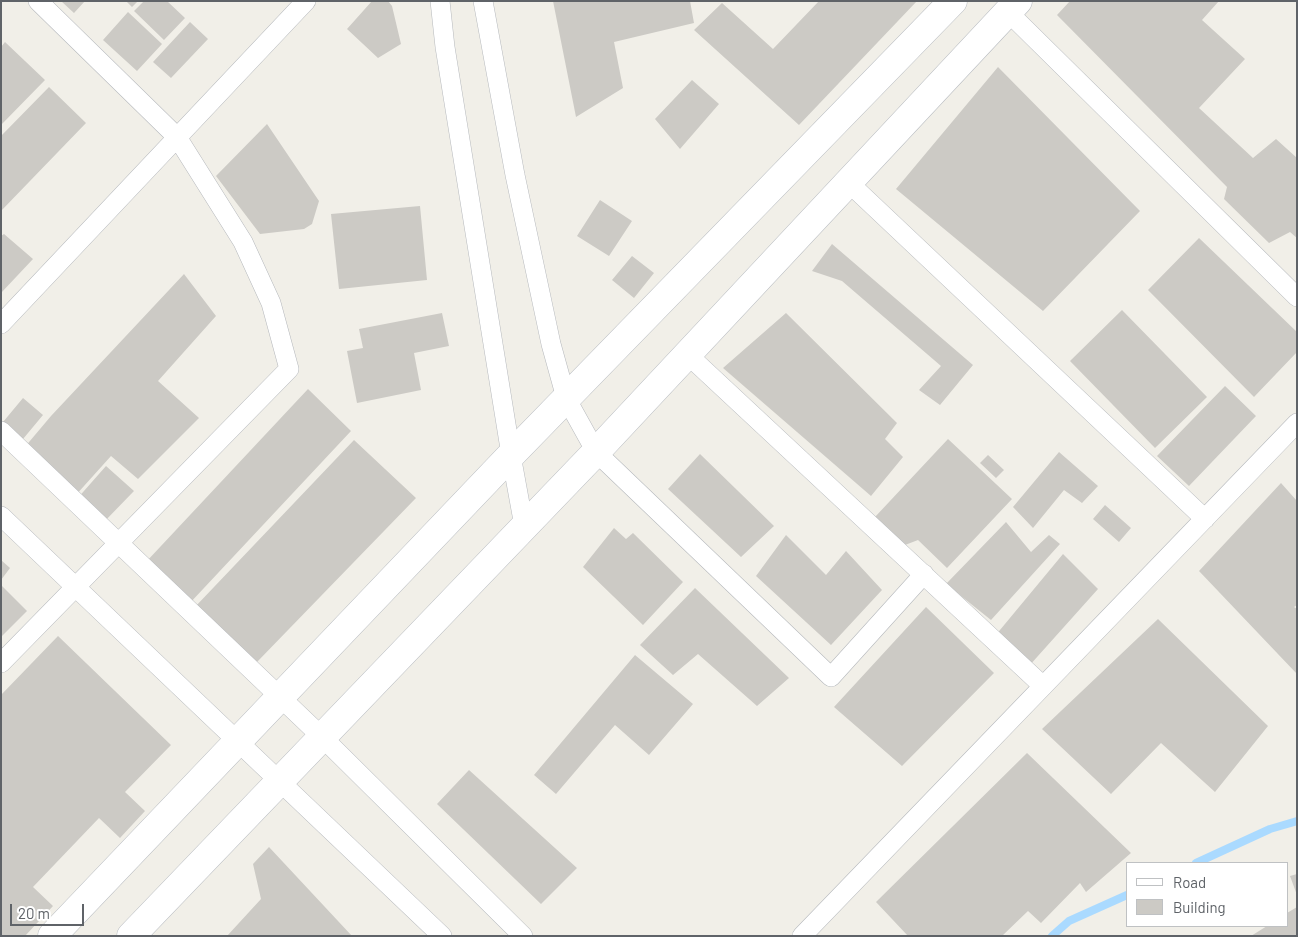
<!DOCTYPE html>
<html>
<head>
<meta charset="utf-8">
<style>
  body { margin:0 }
  #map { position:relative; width:1298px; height:937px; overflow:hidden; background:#f1efe8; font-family:Barlow,sans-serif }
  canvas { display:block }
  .frame { position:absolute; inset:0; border:2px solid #5f6368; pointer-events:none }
  .legend { position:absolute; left:1126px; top:862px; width:162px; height:65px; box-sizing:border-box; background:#fff; border:1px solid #bfc1c3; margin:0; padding:6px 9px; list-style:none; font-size:15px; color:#5f6368 }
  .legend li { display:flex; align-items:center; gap:10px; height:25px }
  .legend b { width:25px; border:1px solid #bfc1c3 }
  .scale { position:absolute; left:10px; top:904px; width:74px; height:22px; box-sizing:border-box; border:2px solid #5f6368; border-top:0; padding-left:6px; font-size:15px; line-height:18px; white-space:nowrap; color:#5f6368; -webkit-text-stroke:4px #fff; paint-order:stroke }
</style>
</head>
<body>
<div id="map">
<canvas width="1298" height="937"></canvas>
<div class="frame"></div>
<ul class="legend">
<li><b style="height:6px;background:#fff"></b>Road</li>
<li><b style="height:14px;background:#cccac5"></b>Building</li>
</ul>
<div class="scale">20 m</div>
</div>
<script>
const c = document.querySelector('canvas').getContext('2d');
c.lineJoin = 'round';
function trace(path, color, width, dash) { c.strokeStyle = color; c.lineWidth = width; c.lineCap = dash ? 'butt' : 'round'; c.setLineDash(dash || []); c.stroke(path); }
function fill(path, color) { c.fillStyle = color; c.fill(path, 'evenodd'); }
const stream = new Path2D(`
  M1196 863 1270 829 1297 821
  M1052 936 1069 921 1127 895`);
const building = new Path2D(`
  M61 1H85L74 13Z
  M126 1H138L132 7Z
  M144 1H167L185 18 164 40 134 11Z
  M372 1H388L392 6 401 44 378 58 347 29Z
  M553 1H690L694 23 614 42 623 88 576 117Z
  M819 1H917L799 125 694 30 722 3 773 49Z
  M1070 1H1219L1202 20 1245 59 1199 108 1253 158 1276 139 1297 158V238L1290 232 1269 243 1224 199 1227 187 1057 15Z
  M128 12 162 44 137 71 103 40Z
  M190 22 208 39 171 78 153 62Z
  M5 42 45 80 1 125V47Z
  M998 67 1140 211 1043 311 896 189Z
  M692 80 719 104 680 149 655 119Z
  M49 87 86 123 1 211V136Z
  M267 124 319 201 312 224 304 229 260 234 216 176Z
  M600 200 632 221 609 256 577 236Z
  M420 206 427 280 339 289 331 214Z
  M4 234 33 259 1 293V236Z
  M1199 238 1297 332V352L1254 397 1148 290Z
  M832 244 973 365 940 405 919 390 941 366 842 281 812 271Z
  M632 256 654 273 634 298 612 280Z
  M184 274 216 316 158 381 199 418 138 479 111 456 75 496 24 448 51 416Z
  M1122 310 1207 397 1155 448 1070 361Z
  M442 313 449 346 414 353 421 390 357 403 347 351 363 348 359 329Z
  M786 313 897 423 885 439 903 457 871 496 723 368Z
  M1225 386 1256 416 1189 486 1157 456Z
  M308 389 351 431 189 604 146 562Z
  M23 398 43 415 23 439 3 422Z
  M948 439 1012 499 947 568 918 540 905 545 875 517Z
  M354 440 416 498 257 662 194 608Z
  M1059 452 1098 486 1082 503 1064 490 1033 528 1013 507Z
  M700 454 774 526 741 557 668 489Z
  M988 455 1004 470 996 478 980 463Z
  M106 466 134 491 102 524 76 500Z
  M1281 483 1297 501V605L1294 607 1297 609V674L1199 571Z
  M1105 505 1131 528 1119 542 1093 519Z
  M1006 522 1031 552 1049 535 1060 544 991 620 946 584Z
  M614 528 626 539 633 533 683 582 643 625 583 567Z
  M786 535 826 575 846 551 882 590 831 645 756 576Z
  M1063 554 1098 589 1029 666 995 636Z
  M1 560 10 568 1 580Z
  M1 585 27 611 1 637Z
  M695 588 789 678 757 706 698 654 673 675 640 645Z
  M926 607 994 673 902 766 834 707Z
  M1158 619 1268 726 1215 792 1161 743 1111 794 1042 729Z
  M58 636 171 745 125 792 145 811 120 838 99 818 33 887 53 906 25 936H1V695Z
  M635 655 693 704 649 755 615 725 556 794 534 775Z
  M1027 753 1131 853 1086 892 1080 883 1041 923 1028 911 1002 936H908L876 902Z
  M469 770 577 868 541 904 437 804Z
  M269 847 352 936H227L261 899 253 864Z
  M1297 874V895L1290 876Z
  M1297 907V936H1251L1267 926H1287V913Z`);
const street = new Path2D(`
  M440 1 445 47 511 455 524 526
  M483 1 515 175 551 344 566 398 596 452 831 677 924 574
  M1008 12 1297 297
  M848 182 1205 519
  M1 324 306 1
  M687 354 1043 686
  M1 431 322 737 523 936
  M1 516 442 936
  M1 663 289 369 271 303 243 242 177 137 38 1
  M802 936 1297 423`);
const secondary = new Path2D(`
  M52 936 511 455 953 1
  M131 936 596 452 1018 1`);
trace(stream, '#aadaff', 8);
fill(building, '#cccac5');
trace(street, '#b5b8bc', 20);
trace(secondary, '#b6babf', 29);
trace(street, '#fff', 19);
trace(secondary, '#fff', 28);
</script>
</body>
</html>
